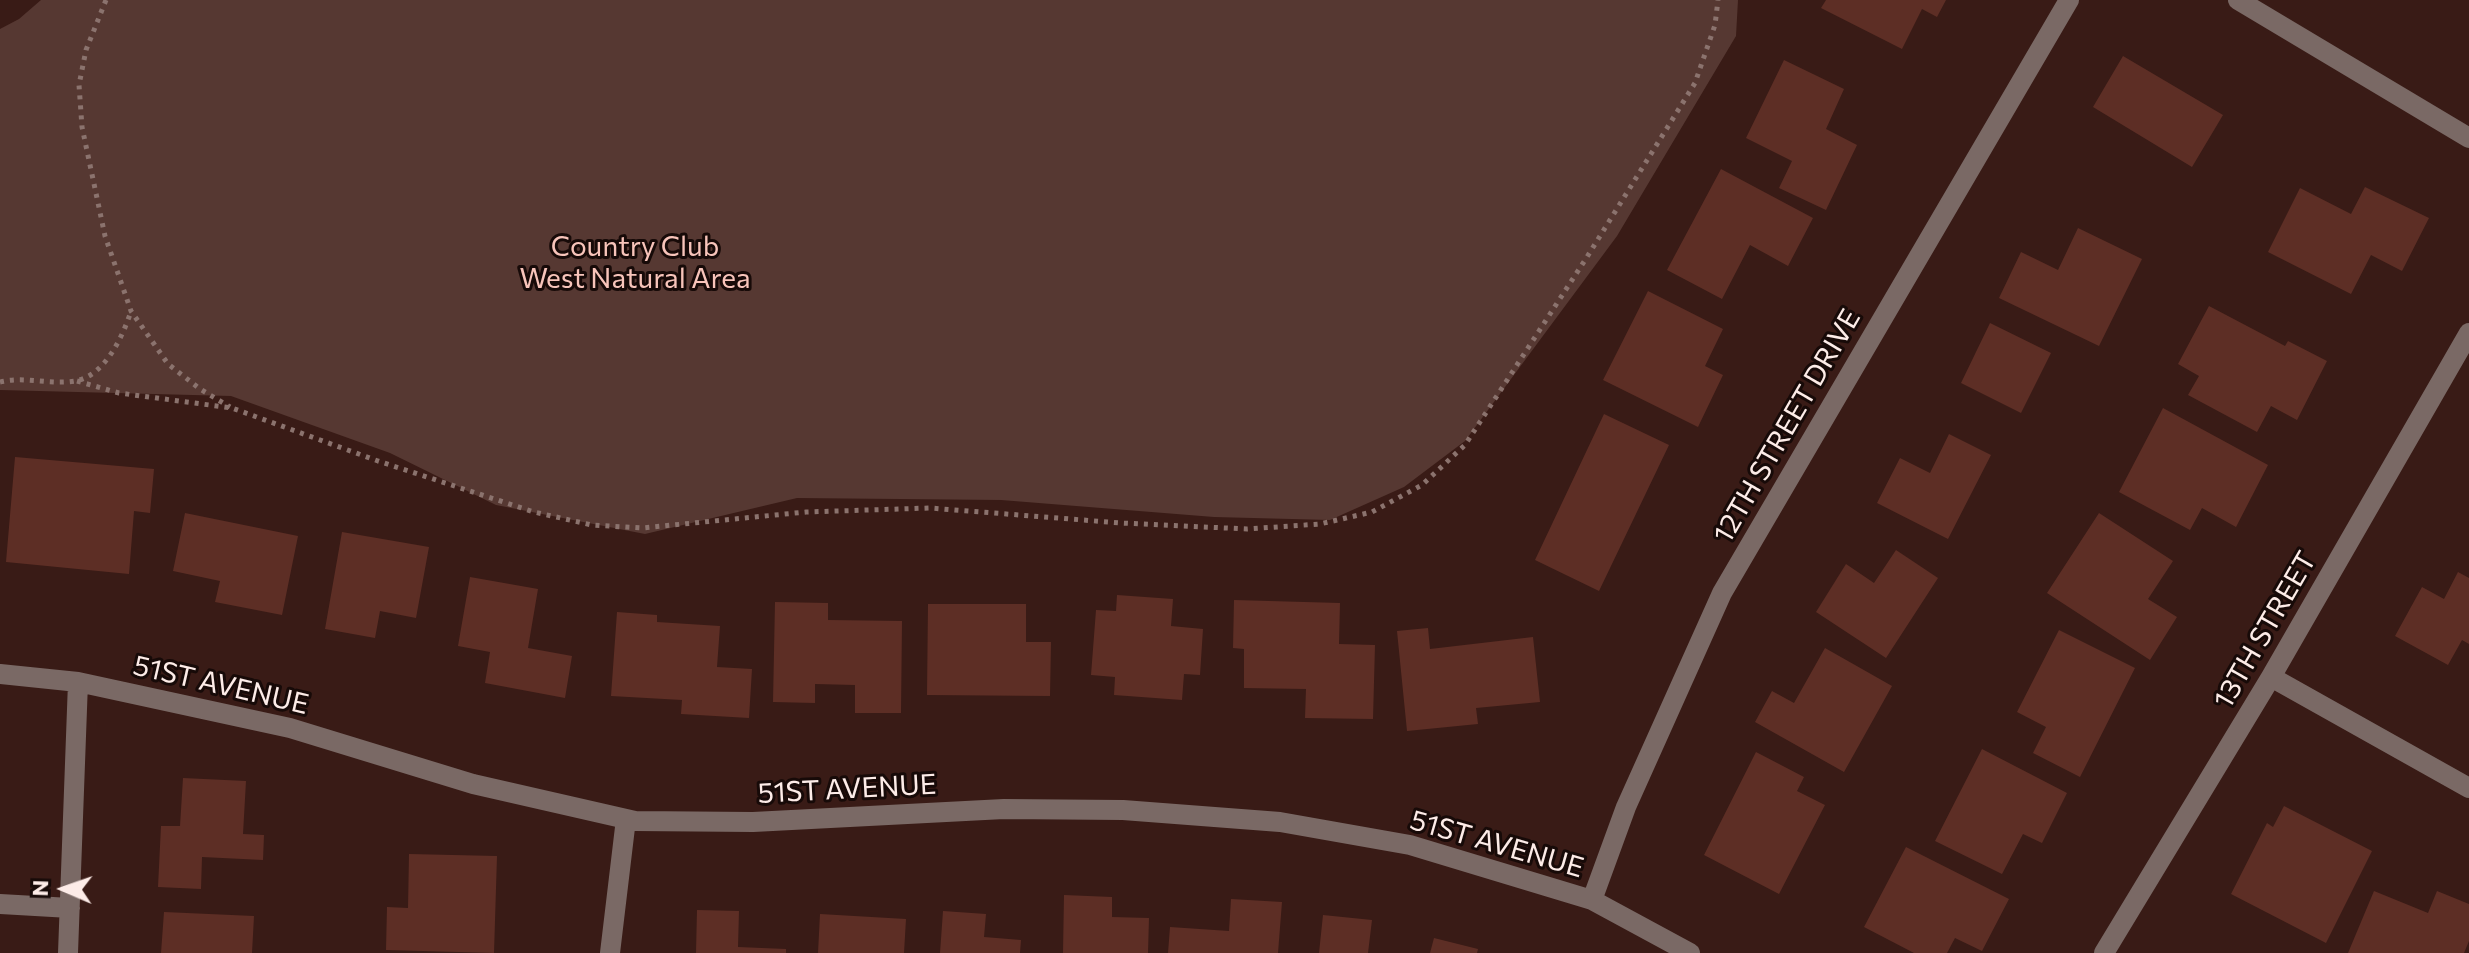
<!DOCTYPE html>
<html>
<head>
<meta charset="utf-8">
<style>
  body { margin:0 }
  #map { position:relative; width:2469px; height:953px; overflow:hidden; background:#391b16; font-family:Commissioner,sans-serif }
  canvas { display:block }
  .north { position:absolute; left:24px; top:849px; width:80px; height:80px; -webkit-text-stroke:6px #170a08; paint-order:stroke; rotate:272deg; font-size:22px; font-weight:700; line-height:32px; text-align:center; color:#fdece8 }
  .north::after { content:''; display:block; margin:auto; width:28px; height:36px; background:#fdece8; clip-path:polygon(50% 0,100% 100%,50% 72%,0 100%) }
</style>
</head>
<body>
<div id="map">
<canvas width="2469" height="953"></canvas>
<div class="north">N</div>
</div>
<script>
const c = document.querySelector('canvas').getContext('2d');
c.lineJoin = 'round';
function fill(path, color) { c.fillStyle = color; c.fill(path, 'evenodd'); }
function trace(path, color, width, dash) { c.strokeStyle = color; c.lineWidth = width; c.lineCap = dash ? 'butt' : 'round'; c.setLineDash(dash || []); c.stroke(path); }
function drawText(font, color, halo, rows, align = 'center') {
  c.font = font + ' Commissioner,sans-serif'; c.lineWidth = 6; c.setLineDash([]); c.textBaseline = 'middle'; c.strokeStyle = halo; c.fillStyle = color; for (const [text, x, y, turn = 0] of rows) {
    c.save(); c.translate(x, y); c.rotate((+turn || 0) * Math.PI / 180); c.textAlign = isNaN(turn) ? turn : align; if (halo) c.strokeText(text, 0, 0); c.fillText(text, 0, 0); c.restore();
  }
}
const green = new Path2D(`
  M41 0H1738L1736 36 1617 236 1465 441 1404 487 1330 520 1214 517 1001 500 797 498 645 534 496 505 390 453 231 396 0 390V29L19 19Z`);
const building = new Path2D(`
  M1826 0H1946L1937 17 1922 9 1902 49 1821 8Z
  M2123 56 2223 115 2192 167 2093 107Z
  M1784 60 1844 89 1826 129 1857 145 1826 210 1779 188 1792 161 1746 138Z
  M1721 169 1813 218 1788 266 1750 245 1722 299 1667 270Z
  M2365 187 2429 218 2402 271 2371 255 2351 294 2268 252 2300 188 2351 214Z
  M2078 228 2142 259 2099 346 1999 298 2021 252 2058 270Z
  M1648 291 1723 329 1705 366 1723 375 1698 427 1603 380Z
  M2209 306 2285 346 2288 341 2327 361 2297 420 2271 406 2257 432 2188 395 2199 376 2178 364Z
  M1990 323 2051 353 2021 413 1961 383Z
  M2163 408 2268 465 2236 527 2202 508 2190 530 2119 492Z
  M1604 414 1669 445 1599 591 1535 560Z
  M1949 434 1991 455 1948 539 1877 503 1900 458 1930 473Z
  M15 457 154 469 150 513 134 511 129 574 6 562Z
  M185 513 298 536 282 615 215 602 220 581 173 571Z
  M2099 513 2173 561 2148 599 2177 617 2150 660 2047 593Z
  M342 532 429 547 416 618 380 611 375 638 325 629Z
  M1896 550 1938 578 1886 658 1816 612 1846 564 1874 583Z
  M2458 572 2469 578V644L2462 640 2448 665 2395 636 2422 587 2444 599Z
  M470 577 538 589 528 648 572 656 565 698 485 683 490 652 458 646Z
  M1117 595 1173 599 1171 626 1203 629 1200 675 1184 674 1182 700 1114 695 1115 677 1091 675 1096 610 1116 611Z
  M1234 600 1340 603 1339 644 1375 645 1373 719 1305 718 1306 689 1244 688V649L1233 648Z
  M775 602 828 603V620L902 621 901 713H855V685L815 684V703L773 702Z
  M928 604H1026V642H1051L1050 696 927 695Z
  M617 612 657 615V622L720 626 717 667 752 669 749 718 681 714 682 700 611 696Z
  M1428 628 1430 649 1533 637 1540 702 1476 708 1478 724 1407 731 1397 631Z
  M2059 630 2135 668 2080 777 2033 753 2046 727 2017 712Z
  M1825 648 1892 686 1844 772 1755 722 1772 691 1794 703Z
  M1982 749 2067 793 2042 843 2023 834 2002 874 1935 841Z
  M1756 752 1804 777 1797 791 1825 805 1779 894 1704 855Z
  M183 778 246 781 243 834 264 835 263 860 202 857 201 889 158 887 161 826H180Z
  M2284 806 2372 851 2326 943 2231 894 2267 823 2273 827Z
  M1906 847 2009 899 1982 951 1955 938 1947 953H1914L1864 927Z
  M409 854 497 856 494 953 386 950 387 907 408 908Z
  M2374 891 2428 913 2437 891 2469 904V941L2464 953H2348Z
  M1064 895 1112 897V917L1149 918 1148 953H1063Z
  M1231 899 1282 902 1278 953H1168L1170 927 1229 931Z
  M697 910 739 911 738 947 786 949V953H696Z
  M943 911 986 914 984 937 1021 940 1020 953H940Z
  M164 912 254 916 252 953H161Z
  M820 914 906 919 904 953H818Z
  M1323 915 1372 920 1368 953H1319Z
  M1434 938 1478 949 1477 953H1430Z`);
const path = new Path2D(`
  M106 0 86 50 79 85 82 127 105 236 131 311 168 364 200 389 230 407
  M77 381 119 393 232 408 378 461 534 512 592 525 642 528 806 512 930 508 1121 523 1247 529 1320 524 1372 512 1422 485 1465 445 1587 257 1695 83 1715 25 1718 0
  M0 382C25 376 50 385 75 381 105 376 123 336 131 311`);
const minor = new Path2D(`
  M2238 0 2469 138
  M0 674 78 682 290 728 473 784 635 821 753 822 1004 809 1123 810 1280 822 1410 845 1592 900 1690 953
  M2271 677 2469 788
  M1592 900 1626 807 1722 593 2069 0
  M0 904 70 908
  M68 953 78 682
  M610 953 626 819
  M2104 953 2271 677 2469 333`);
const parkNames = [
  ["Country Club",635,247],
  ["West Natural Area",635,279]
];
const streetNames = [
  ["12TH STREET DRIVE",1787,426,-60],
  ["13TH STREET",2265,630,-60],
  ["51ST AVENUE",221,685,13],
  ["51ST AVENUE",847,789,-3],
  ["51ST AVENUE",1497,844,16]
];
fill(green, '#563832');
fill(building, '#5d2e25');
trace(path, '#8b736e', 5, [4, 6]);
trace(minor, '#7a6965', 20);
drawText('28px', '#f8c4ba', '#170a08', parkNames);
drawText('28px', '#fdece8', '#170a08', streetNames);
</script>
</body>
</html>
